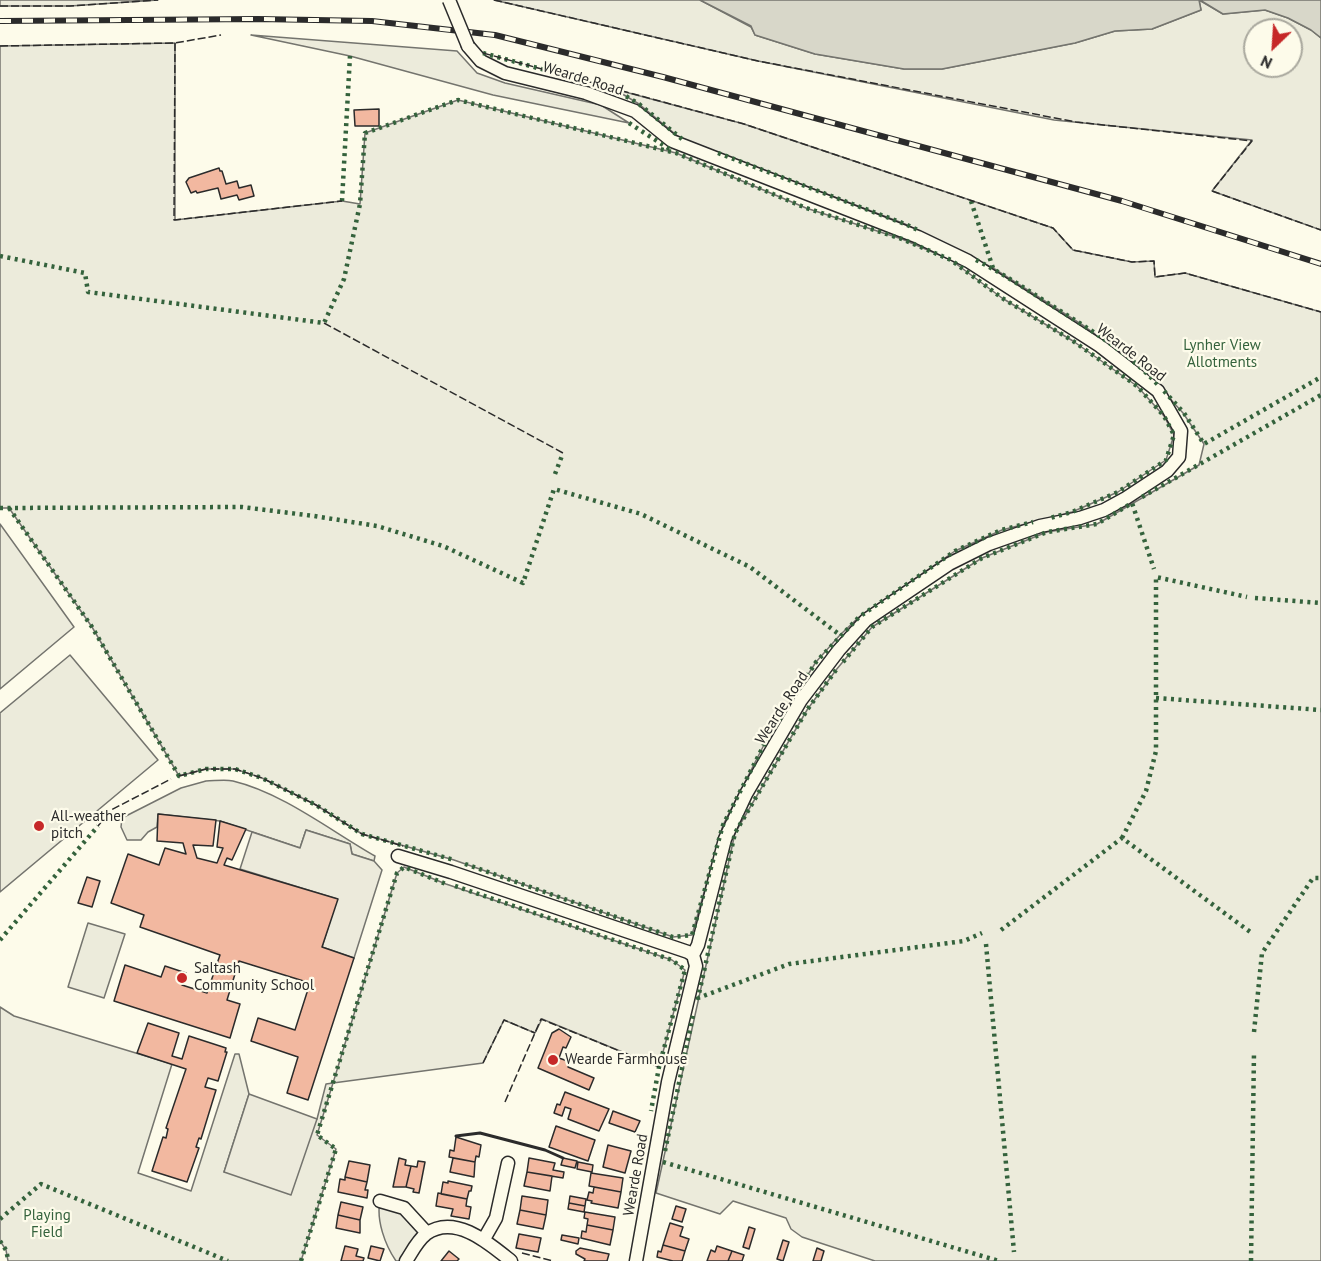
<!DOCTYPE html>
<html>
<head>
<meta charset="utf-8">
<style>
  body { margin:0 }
  #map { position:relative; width:1321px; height:1261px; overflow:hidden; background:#fdfbea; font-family:"PT Sans",sans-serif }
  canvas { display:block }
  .north { position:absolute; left:1243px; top:18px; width:60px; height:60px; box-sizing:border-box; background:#fdfbea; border:2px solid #a9a89e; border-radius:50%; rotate:205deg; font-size:16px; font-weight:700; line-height:24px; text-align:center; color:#2b2b2b }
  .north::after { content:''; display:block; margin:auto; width:21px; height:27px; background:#c62828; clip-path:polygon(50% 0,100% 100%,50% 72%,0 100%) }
</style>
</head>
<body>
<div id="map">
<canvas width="1321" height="1261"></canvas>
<div class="north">N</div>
</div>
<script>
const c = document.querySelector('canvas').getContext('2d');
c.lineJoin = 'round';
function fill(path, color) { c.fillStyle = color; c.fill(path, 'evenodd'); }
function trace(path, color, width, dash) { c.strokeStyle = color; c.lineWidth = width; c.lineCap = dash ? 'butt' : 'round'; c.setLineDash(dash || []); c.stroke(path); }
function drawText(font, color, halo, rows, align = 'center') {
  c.font = font + ' "PT Sans",sans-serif'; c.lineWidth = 4.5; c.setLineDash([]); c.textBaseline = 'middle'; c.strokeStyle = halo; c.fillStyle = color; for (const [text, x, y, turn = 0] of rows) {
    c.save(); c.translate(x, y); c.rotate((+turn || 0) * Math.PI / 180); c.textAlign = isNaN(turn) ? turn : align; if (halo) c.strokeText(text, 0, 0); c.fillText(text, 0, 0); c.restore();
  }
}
const green = new Path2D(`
  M0 0H158L70 6H0Z
  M494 0H700L751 27 755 35 815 54 904 69H942L1075 43 1115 31 1152 29 1201 10 1199 0 1223 14 1265 10 1288 18 1311 30 1321 38V230L1212 191 1252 140 1054 120 758 61ZM1255 30H1291V66H1255Z
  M251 35 457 51 477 73 505 83 601 105 629 123 493 95 350 56Z
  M175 43V220L342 201 360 204 365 133 458 100 676 153 806 208 902 239 951 260 1002 298 1073 341 1137 386 1164 416 1174 435 1166 460 1118 492 1072 512 1002 530 955 551 859 617 840 635 816 662 767 739 723 825 692 935 673 937 454 860 362 834 316 805 262 778 235 769H206L179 776 92 627 9 508H0V46Z
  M614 89 744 124 1053 228 1073 250 1132 262 1154 261 1155 277 1185 273 1321 312V1261H875L802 1237 791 1229 786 1218 733 1201 720 1214 656 1193 735 833 807 710 836 670 872 627 982 558 1047 532 1097 524 1199 465 1204 444 1183 413 1142 368 1084 326 993 268 905 224 680 138 639 104Z
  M0 524 74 627 0 689Z
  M70 655 158 760 0 892V713Z
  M206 781C214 781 225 779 233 781 283 793 331 831 375 856L374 861 352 854 350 844 306 830 300 848 220 821 158 814 157 827 148 832 141 840H127L121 827 122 818 181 788Z
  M404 867 446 884 672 960 685 970 659 1067 542 1019 535 1033 504 1020 483 1063 333 1083 317 1135 336 1149 301 1261H8L6 1250 0 1241V1007L14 1016 172 1064 138 1173 191 1191 235 1054H239L249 1094 224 1172 317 1119 326 1084 333 1083 397 873Z
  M88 923 125 934 104 998 68 987Z
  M380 1201 404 1208 427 1233 406 1261H396C385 1245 376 1220 380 1201Z`);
const parking = new Path2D(`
  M306 830 350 844 352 854 374 861 382 870 354 958 322 947 337 899 240 869 252 832 300 848Z
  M249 1094 317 1119 291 1195 224 1172Z`);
const water = new Path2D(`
  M700 0H1199L1201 10 1152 29 1115 31 1075 43 942 69H904L815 54 755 35 751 26Z
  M1200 0H1321V38L1311 30 1288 18 1265 10 1223 14Z`);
const building = new Path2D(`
  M379 109V126H355L354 110Z
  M219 168 220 171H222L226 184 237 181 239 188 251 185 254 196 239 200 237 195 221 199 218 188 197 193 196 191 191 193 186 182 189 178Z
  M158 814 216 820 213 846 193 845 197 858 217 863 223 848 217 847 220 821 246 829 232 860 227 858 224 865 338 899 322 947 354 958 308 1100 287 1093 298 1057 251 1041 258 1018 295 1030 310 983 239 961 227 1000 240 1004 230 1038 114 1001 125 965 161 977 165 966 186 973 182 985 207 993 220 955 140 927 144 915 111 903 128 854 159 865 165 848 186 854 183 843 157 841Z
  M87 877 100 881 92 907 78 903Z
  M148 1023 179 1033 172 1056 182 1059 189 1036 226 1048 225 1052H227L218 1081 208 1078 205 1087 216 1090 201 1139 199 1138 196 1147 199 1148 187 1182 152 1171 163 1137 166 1138 168 1129 166 1128 186 1069 137 1053Z
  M559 1029 571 1037 566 1048 563 1047 559 1058 570 1062 568 1067 594 1078 589 1090 538 1068 552 1033Z
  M565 1092 609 1109 599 1131 568 1119 571 1109 565 1107 562 1116 554 1113 557 1104 560 1105Z
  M613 1111 640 1121 635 1132 609 1123Z
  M556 1126 595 1140 588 1161 549 1147Z
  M456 1137 481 1145 479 1157 476 1156 475 1162 449 1157 450 1150 454 1151Z
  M608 1145 631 1151 625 1173 603 1167Z
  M399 1158 406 1160 405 1165 411 1166 406 1187H393Z
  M453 1158 475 1162 474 1177 450 1172Z
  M529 1158 555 1163 553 1170 564 1172 563 1178 527 1172Z
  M563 1158 577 1161 575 1168 561 1165Z
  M349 1161 370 1165 367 1182 345 1177Z
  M418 1161 425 1162 419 1193 413 1192 414 1189 406 1187 411 1166 417 1167Z
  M578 1162 593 1165 592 1172 577 1169Z
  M527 1172 552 1176 550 1191 524 1186Z
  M591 1173 623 1178 621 1192 589 1186Z
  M345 1177 367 1182 365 1190H368L367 1198 338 1192 340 1179 345 1180Z
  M448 1181 472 1186 471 1191H469L467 1199 441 1194 443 1182 448 1183Z
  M594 1187 621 1192 618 1208 591 1203 592 1201 587 1200 589 1192 593 1193Z
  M438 1193 467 1199 466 1206 471 1207 469 1219 451 1216 453 1209 436 1206Z
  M522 1196 548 1200 546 1215 520 1210Z
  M570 1196 586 1199 585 1206 569 1203Z
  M341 1202 363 1207 360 1220 338 1215Z
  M569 1203 585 1206 584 1212 568 1209Z
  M676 1206 686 1209 682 1222 672 1219Z
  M520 1210 546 1215 543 1229 517 1224Z
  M585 1212 615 1217 613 1230 587 1225 588 1219 584 1218Z
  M338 1215 360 1220V1233L336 1228Z
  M670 1223 683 1227 680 1236 689 1239 685 1251 663 1245Z
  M587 1225 613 1230 610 1245 581 1238 582 1231 586 1232Z
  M749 1227 755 1229 749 1249 743 1247Z
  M519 1234 541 1238 538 1252 516 1248Z
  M562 1235 579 1238 578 1244 561 1240Z
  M783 1240 789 1242 783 1261 777 1259Z
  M663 1245 685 1251 682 1261H673L657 1257 658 1251 661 1252Z
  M345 1246 358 1249 356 1256 364 1258 363 1261H341Z
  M371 1246 384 1249 380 1261 368 1258Z
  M717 1246 732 1251 728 1261H707L711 1250 715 1252Z
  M580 1248 609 1254 607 1261H584L585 1259 576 1254V1251Z
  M817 1248 824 1251 821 1261H813Z
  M449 1251 459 1259 457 1261H441Z
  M732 1251 744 1255 742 1261H728Z`);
const minor = new Path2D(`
  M468 46 481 61 505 73 586 93 635 111 672 141 918 237 968 261 1100 346 1158 391 1181 431 1179 457 1167 471 1126 498 1104 510 1080 518 1040 526 989 544 949 564 866 620 839 650 801 700 746 794 725 839 698 945 693 955 696 966 668 1082 636 1261
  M398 856 451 872 688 952 693 955
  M380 1201 404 1208 427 1233
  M484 1239 496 1218 508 1163
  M406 1261C412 1252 417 1241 426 1234 455 1213 490 1244 511 1261`);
const rail = new Path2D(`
  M0 21 258 19 372 21 495 35 663 77 1122 201 1321 264`);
const minorBridge = new Path2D(`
  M449 0 468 46`);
const hedge = new Path2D(`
  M483 53 614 89 639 104 682 139
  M629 123 671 150
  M718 153 905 224 920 231
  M342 201 350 56
  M971 201 993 268
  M0 256 85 273 88 292 324 323 344 279 360 204 365 133 458 100 676 153 806 208 902 239 951 260 1002 298 1073 341 1137 386 1164 416 1174 435 1166 460 1118 492 1072 512 1050 518
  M976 260C1002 273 1026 289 1051 305 1089 329 1128 352 1158 385
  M1164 391 1184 413 1204 444 1321 377
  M555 474 563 453
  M1142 497 1321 395
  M0 508 242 507 314 516 377 526 443 546 523 583 554 489 641 514 750 567 840 635
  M9 508 92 627 179 776 206 769H235L262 778 316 805 362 834 454 860
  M1255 598 1321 603
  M843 662 872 627 982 558 1047 532 1097 524 1132 503 1154 569
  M836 670 807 710 735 833 698 998 789 964 964 941 982 933
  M1156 698 1321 710
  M1122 838 1146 791 1156 751V577L1247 597
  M465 864 673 937 692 935 723 825 767 739 816 662 859 617 955 551 1001 530 1033 522
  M455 886 672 960 685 970 659 1067 651 1111
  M1001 930 1122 838 1253 934
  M0 940 98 826
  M986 944 1014 1252
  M1254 1032 1262 953 1313 878H1321
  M665 1151 693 1015
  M663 1162 999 1261
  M0 1219 41 1184 228 1261
  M0 1241 6 1250 8 1259
  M301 1261 336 1149 317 1135 397 873 404 867 446 884
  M1251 1261 1254 1052`);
const fence = new Path2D(`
  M494 0 758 61 1076 122 1252 141 1212 191 1321 230
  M0 6H70L158 0
  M175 43 174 220 342 201
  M0 46 175 43 221 35
  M483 53 744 124 1053 228 1073 250 1132 262 1154 261 1155 277 1185 273 1321 312
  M324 323 563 453
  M179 776 206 769H235L262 778 316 805 362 834 403 846
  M98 826 111 810 171 779
  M483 1063 504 1020 535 1033
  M505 1102 541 1019 659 1067
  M522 1253 553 1261`);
const wall = new Path2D(`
  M456 1136 480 1133 545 1150 563 1158`);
const markers = [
  [39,826,6,"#c62828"],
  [182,978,6,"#c62828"],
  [553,1060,6,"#c62828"]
];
const streetNames = [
  ["Wearde Road",583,79,17],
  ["Wearde Road",1131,353,38],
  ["Wearde Road",782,708,-57],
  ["Wearde Road",636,1175,-80]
];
const parkNames = [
  ["Lynher View",1222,346],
  ["Allotments",1222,363],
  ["Playing",47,1216],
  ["Field",47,1233]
];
const poiNames = [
  ["All-weather",51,817],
  ["pitch",51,834],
  ["Saltash",194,969],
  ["Community School",194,986],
  ["Wearde Farmhouse",565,1060]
];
fill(green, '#ecebdb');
trace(green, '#74746e', 1.5);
fill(parking, '#eceadb');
trace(parking, '#74746e', 1.5);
fill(water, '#d8d7c9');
trace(water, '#74746e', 1.5);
fill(building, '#f2b8a0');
trace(building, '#2b2b2b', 1.5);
trace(minor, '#2b2b2b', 15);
trace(minor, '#fdfbea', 12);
trace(rail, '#2b2b2b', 6);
trace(rail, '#fdfbea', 4, [11]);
trace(minorBridge, '#2b2b2b', 15, []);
trace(minorBridge, '#fdfbea', 12);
trace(hedge, '#34623c', 4.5, [3, 4.5]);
trace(fence, '#2b2b2b', 1.5, [8, 3]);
trace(wall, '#2b2b2b', 3);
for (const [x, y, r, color] of markers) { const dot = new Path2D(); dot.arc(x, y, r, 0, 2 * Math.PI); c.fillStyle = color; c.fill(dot); trace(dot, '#fdfbea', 2); }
drawText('15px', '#2b2b2b', '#fdfbea', streetNames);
drawText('15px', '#34623c', '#fdfbea', parkNames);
drawText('15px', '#2b2b2b', '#fdfbea', poiNames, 'left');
</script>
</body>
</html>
